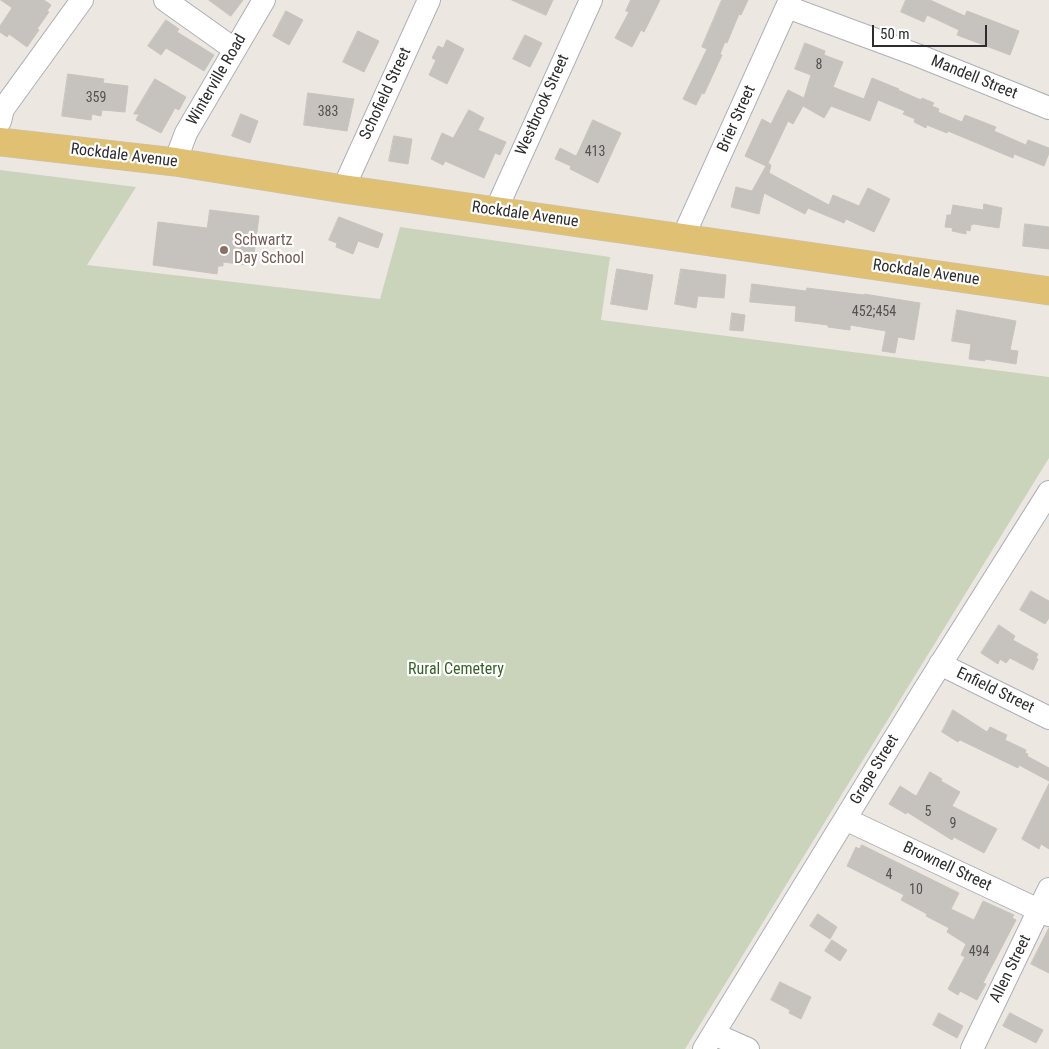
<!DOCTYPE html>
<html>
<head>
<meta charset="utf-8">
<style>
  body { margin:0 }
  #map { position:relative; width:1049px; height:1049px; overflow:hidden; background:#ede7e2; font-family:"Roboto Condensed",sans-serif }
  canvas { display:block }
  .scale { position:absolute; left:872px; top:25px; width:115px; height:22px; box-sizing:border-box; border:2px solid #2d2d2d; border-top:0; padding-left:6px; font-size:15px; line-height:18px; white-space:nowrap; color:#2d2d2d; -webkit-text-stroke:4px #fff; paint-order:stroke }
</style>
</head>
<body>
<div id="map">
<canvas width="1049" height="1049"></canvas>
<div class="scale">50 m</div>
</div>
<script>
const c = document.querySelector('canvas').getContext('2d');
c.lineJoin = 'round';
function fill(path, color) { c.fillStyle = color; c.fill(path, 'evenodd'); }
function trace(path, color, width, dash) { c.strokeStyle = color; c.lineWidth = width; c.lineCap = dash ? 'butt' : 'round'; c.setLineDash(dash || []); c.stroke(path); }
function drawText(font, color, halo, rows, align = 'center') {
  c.font = font + ' "Roboto Condensed",sans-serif'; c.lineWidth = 4.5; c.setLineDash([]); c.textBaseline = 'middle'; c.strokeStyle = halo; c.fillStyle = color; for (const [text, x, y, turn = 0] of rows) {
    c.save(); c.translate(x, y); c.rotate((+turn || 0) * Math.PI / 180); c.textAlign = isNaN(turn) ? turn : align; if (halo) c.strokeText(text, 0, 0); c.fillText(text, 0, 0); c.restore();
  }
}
const cemetery = new Path2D(`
  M0 170 136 187 87 265 380 299 400 227 610 257 601 320 1049 377V458L685 1049H0Z`);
const building = new Path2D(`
  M1 0H44L51 5 47 11 49 12 37 29 39 30 27 47 9 34 7 37 0 32V26L12 8Z
  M209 0H243L231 16Z
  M512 0H553L546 15Z
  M631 0H660L644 32 641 30 632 47 615 38 629 12 626 11Z
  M722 0H748L741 15 739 14 727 43 725 42 720 54 722 55 704 94 702 93 696 105 683 99 707 49 702 47Z
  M906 0H930L965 16 967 11 1019 31 1010 55 957 35 959 30 927 15 924 22 901 12Z
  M286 11 303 20 289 45 273 36Z
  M166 20 179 29 177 32 214 55 204 71 166 48 161 55 148 46Z
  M358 31 379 41 364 72 343 62Z
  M525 35 542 43 530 67 513 59Z
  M447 40 464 49 447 84 429 75 436 60 432 58 438 46 443 48Z
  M805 43 825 51 824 55 843 62 833 87 864 99 872 78 899 89 898 90 921 100 922 98 934 103 932 106 939 109 938 112 962 122 965 115 996 127 994 131 1026 145 1028 140 1049 148V153L1044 166 1014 154 1013 158 948 131 947 133 927 125 926 128 914 122 915 119 903 114 905 111 878 100 870 121 831 106 824 118 803 106 793 124 788 121 768 163 771 165 769 173 829 205 833 195 859 206 868 188 890 199 874 232 846 219 844 223 808 208 805 214 764 193 759 214 731 207 736 187 752 191 766 166 745 156 762 119 771 124 788 90 804 98 811 75 795 69Z
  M68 74 104 79 103 83 128 86 125 112 102 110 101 116 92 114 91 120 62 116Z
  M155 79 186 97 179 110 175 108 161 133 136 120 139 114H134Z
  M308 93 354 99 347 131 304 125Z
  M469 110 484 118 478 130 506 142 500 155 495 153 484 178 445 161 443 165 431 159 442 133 453 138Z
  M241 114 258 121 250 143 232 136Z
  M593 120 621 133 598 183 570 169 571 166 555 159 560 148 576 156Z
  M394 136 412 139 408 164 389 161Z
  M984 204 1002 208 999 228 974 224 971 225 970 231 966 230V234L952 231 953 228 945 227 947 215H951L953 205 983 210Z
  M210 210 259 216 254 255 249 254 247 265 223 262V266H218L217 274 153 265 158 222 207 228Z
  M339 217 383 234 378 248 358 241 353 254 336 247 337 243 329 240Z
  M1025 224 1049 227V249L1023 246Z
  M617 269 653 275 647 310 611 304Z
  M681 269 726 275 724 298 698 296 696 308 675 304Z
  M752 284 806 291 807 288 864 295V294L920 303 914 340 898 337 895 353 882 351 886 331 850 325V330L828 327V325L795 321 796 306 750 302Z
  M957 310 1016 321 1010 350 1018 351 1016 364 985 359V361L969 359 971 344 952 341Z
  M732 313 745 315 743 331 730 330Z
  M1031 591 1049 601V618L1045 624 1020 610Z
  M999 625 1015 636 1013 640 1038 654 1036 658 1038 659 1033 670 1010 658 1006 663 1000 659 998 664 981 653Z
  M953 710 987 732 990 727 1007 735 1005 740 1026 750 1025 753 1028 754 1027 756 1049 768V781L1019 765 1018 768 960 740 958 742 942 732Z
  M930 772 942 779 941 781 960 792 952 806 997 829 984 853 954 837 952 840 907 812 906 814 889 804 900 786 916 796Z
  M1049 784V849L1041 844 1039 849 1022 839Z
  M862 845 959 893 951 909 974 920 983 901 1014 915 1012 918 1016 920 983 983 986 984 977 1000 960 991 958 995 948 989 965 957 961 955 966 944 947 932 949 928 926 916 927 914 901 900 904 895 847 866 856 847 859 849Z
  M818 914 837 927 830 939 810 926Z
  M1049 928V973L1031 964Z
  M832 940 847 950 840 961 825 951Z
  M780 982 811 997 801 1019 789 1013 790 1010 771 1000Z
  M939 1013 963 1026 957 1038 933 1025Z
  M1010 1013 1043 1030 1036 1043 1003 1026Z`);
const minor = new Path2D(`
  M165 0 234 49
  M787 7 917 55 1049 108
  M0 121 3 109 82 0
  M175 162 186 133 264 0
  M343 189 429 0
  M496 210 591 0
  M683 237 790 0
  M940 664 1049 718
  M845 819 1049 915
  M714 1034 748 1049
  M704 1049 923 692 1049 492
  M972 1049 1049 889`);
const major = new Path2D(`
  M0 142 175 162 343 189 1049 291`);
const markers = [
  [224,250,5,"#8d6e63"]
];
const numberNames = [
  ["8",819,65],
  ["359",96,98],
  ["383",328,112],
  ["413",595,152],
  ["452;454",874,312],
  ["5",928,812],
  ["9",953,824],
  ["4",889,875],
  ["10",916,890],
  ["494",979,952]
];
const streetNames = [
  ["Mandell Street",974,78,22],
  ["Winterville Road",217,80,-60],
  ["Schofield Street",386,94,-65],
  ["Westbrook Street",543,105,-66],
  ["Brier Street",737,119,-66],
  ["Rockdale Avenue",124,156,7],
  ["Rockdale Avenue",525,215,8],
  ["Rockdale Avenue",926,273,8],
  ["Enfield Street",995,691,26],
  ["Grape Street",875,770,-59],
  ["Brownell Street",947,867,25],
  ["Allen Street",1011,969,-64]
];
const educationNames = [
  ["Schwartz",234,241],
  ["Day School",234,259]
];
const parkNames = [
  ["Rural Cemetery",456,670]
];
fill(cemetery, '#c9d4bb');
fill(building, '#c6c2bd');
trace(building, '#c8c3bb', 1);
trace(minor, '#aeb0b7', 24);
trace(major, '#c4c4c4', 29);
trace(minor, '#fff', 22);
trace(major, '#e0c073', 28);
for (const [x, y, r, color] of markers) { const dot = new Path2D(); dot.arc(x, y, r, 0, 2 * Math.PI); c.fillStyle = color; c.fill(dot); trace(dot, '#fff', 2); }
drawText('14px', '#535251', null, numberNames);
drawText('16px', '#2d2d2d', '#fff', streetNames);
drawText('16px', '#785e54', '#fff', educationNames, 'left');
drawText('16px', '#356325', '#fff', parkNames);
</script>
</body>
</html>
